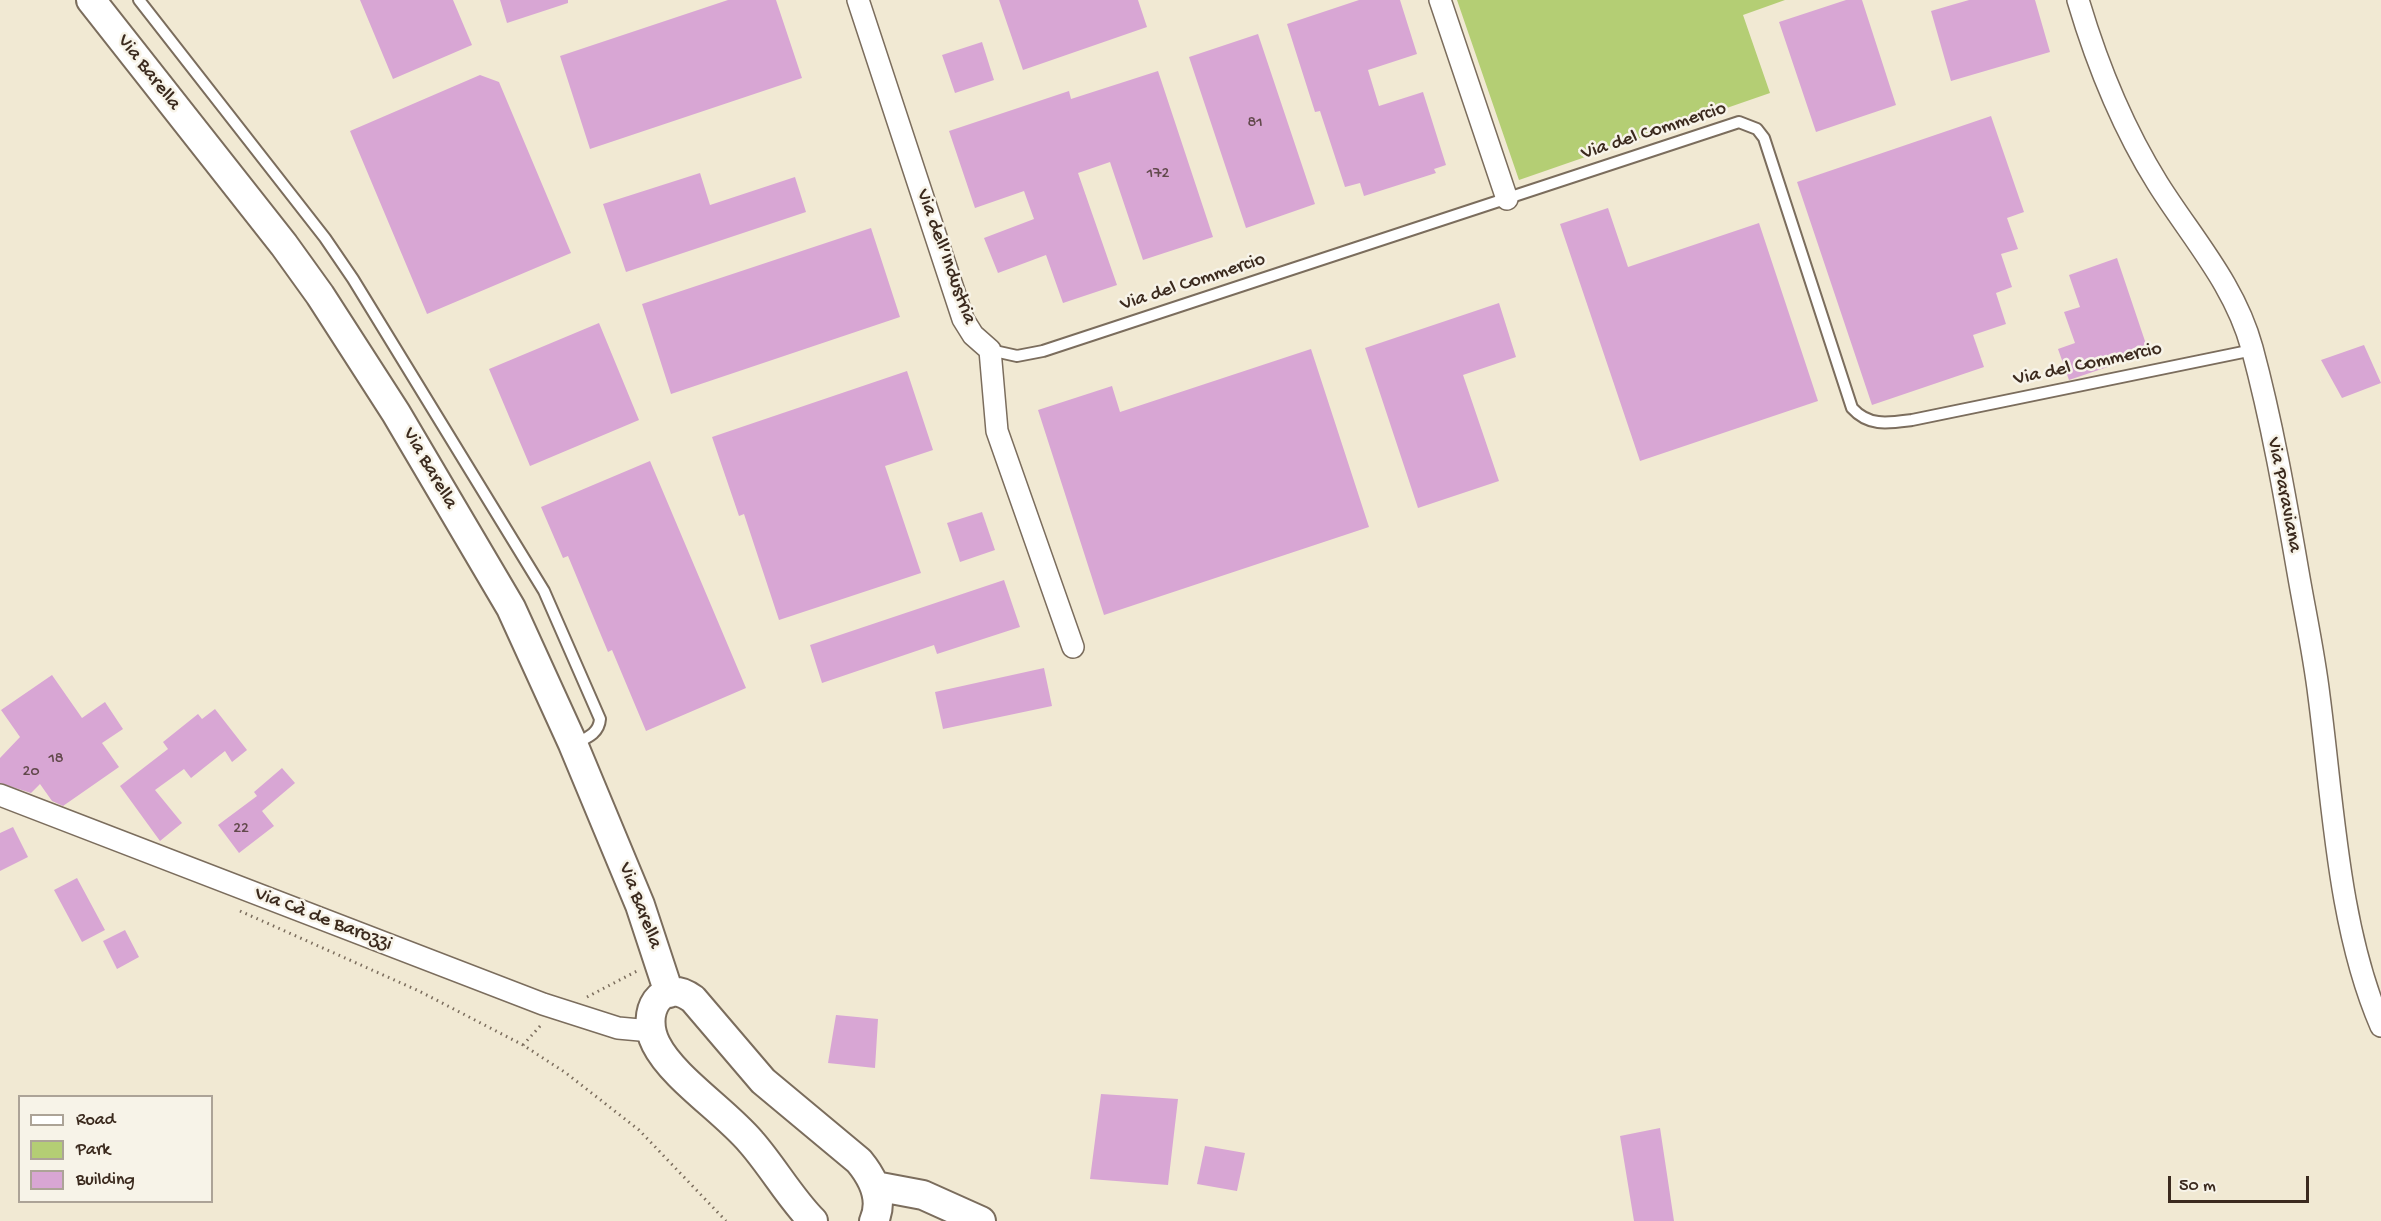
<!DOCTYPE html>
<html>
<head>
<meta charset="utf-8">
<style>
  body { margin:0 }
  #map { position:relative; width:2381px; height:1221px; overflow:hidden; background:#f1e9d3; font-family:"Gochi Hand",sans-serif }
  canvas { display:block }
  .legend { position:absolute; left:18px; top:1095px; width:195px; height:108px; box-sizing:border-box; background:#f7f3e8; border:2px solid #aca397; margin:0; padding:8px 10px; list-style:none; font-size:18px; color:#3b2a1e }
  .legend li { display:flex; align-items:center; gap:12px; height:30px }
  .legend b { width:30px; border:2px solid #aca397 }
  .scale { position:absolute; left:2168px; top:1176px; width:141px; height:27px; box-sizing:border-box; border:3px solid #3b2a1e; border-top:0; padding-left:8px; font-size:18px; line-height:21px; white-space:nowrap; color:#3b2a1e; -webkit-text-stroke:4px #f7f3e8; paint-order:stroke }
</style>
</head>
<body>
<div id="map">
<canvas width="2381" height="1221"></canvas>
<ul class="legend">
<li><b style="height:8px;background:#fff"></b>Road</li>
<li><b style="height:16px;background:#b4ce74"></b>Park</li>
<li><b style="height:16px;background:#d8a6d4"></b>Building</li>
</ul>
<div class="scale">50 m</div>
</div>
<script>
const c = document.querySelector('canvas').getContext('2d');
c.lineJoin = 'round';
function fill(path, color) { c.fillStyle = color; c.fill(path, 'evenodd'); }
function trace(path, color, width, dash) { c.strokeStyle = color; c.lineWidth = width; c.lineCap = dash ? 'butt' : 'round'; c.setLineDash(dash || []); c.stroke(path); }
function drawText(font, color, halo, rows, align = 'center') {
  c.font = font + ' "Gochi Hand",sans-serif'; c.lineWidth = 5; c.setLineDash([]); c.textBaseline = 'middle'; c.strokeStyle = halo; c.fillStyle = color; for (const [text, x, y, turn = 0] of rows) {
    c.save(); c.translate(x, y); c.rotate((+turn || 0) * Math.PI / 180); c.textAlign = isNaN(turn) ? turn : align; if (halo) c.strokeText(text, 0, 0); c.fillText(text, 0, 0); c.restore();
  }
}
const green = new Path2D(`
  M1457 0H1785L1743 15 1770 93 1519 180Z`);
const building = new Path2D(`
  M360 0H453L472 45 393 79Z
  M500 0H568V3L507 23Z
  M728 0H776L802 78 590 149 560 56Z
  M999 0H1138L1147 27 1023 70Z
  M1359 0H1400L1417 54 1368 70 1379 106 1423 92 1446 165 1434 169 1436 173 1364 196 1360 183 1345 187 1320 111 1315 112 1287 24Z
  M1846 0H1862L1896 105 1816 132 1779 22Z
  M1969 0H2035L2050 52 1951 81 1931 11Z
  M1258 34 1315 204 1246 228 1189 57Z
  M982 42 994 80 955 93 942 55Z
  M1158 71 1213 237 1143 260 1110 162 1078 173 1117 285 1063 303 1046 255 998 273 984 238 1034 219 1024 191 975 208 949 131 1069 91 1071 99Z
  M480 75 499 82 571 253 427 314 350 131Z
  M1991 116 2024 212 2007 218 2018 249 2001 254 2012 287 1996 293 2006 324 1973 335 1984 367 1872 405 1797 182Z
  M700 173 710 205 795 177 806 212 626 272 603 204Z
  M1608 208 1628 267 1759 223 1818 401 1640 461 1560 224Z
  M871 228 900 317 671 394 642 304Z
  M2117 258 2149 353 2069 380 2058 349 2075 343 2064 312 2080 307 2069 275Z
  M1499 303 1516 357 1463 375 1499 481 1418 508 1365 348Z
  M599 323 639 420 530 466 489 369Z
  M2364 345 2381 383 2342 398 2321 360Z
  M1311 349 1369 527 1104 615 1038 410 1112 386 1120 412Z
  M907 371 933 450 885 466 921 573 779 620 744 514 739 516 712 437Z
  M650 461 746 688 646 731 612 650 608 652 568 556 563 558 541 507Z
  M982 512 995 550 960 562 947 523Z
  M1004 580 1020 627 937 654 934 645 822 683 810 645Z
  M1044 668 1052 706 943 729 935 692Z
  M52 675 82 718 105 702 123 729 102 743 119 767 63 806 52 801 40 784 31 793 0 783V758L20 737 1 710Z
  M215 709 247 750 232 762 225 751 191 778 184 769 155 790 182 823 160 841 120 786 168 749 163 742 198 714 202 719Z
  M282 768 295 783 262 811 274 826 239 853 218 825 257 796 254 792Z
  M13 827 28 857 0 871V833Z
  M77 878 105 930 82 942 54 890Z
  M125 930 139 957 117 969 103 941Z
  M836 1015 878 1019 875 1068 828 1063Z
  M1101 1094 1178 1099 1168 1185 1090 1179Z
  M1660 1128 1674 1221H1634L1620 1136Z
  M1205 1146 1245 1153 1237 1191 1197 1184Z`);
const path = new Path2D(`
  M240 911 419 991 523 1045 566 1073 639 1130 726 1221
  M587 997 637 971
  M523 1045 542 1024`);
const lane = new Path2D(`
  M139 0 325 238 353 279 544 591 600 719C599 734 586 738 574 744
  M990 350 1017 356 1043 351 1739 122 1757 129 1764 138 1852 408C1869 427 1889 423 1912 420L2253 350`);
const street = new Path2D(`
  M858 0 963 319 973 335 990 350 997 431 1073 647
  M1440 0 1507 199
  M2078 0C2097 64 2123 128 2158 184 2192 238 2235 285 2252 348 2272 422 2285 497 2298 572 2305 613 2314 654 2319 696 2333 802 2338 927 2381 1026
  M0 795 543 1004 618 1028 651 1031`);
const secondary = new Path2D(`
  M91 0 284 245 320 295 396 413 511 608 573 744 640 905 669 993
  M875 1186 923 1195 981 1221
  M813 1221C790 1198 773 1167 751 1142 725 1111 673 1078 656 1044 640 1013 661 975 693 999L763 1081 859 1161C873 1178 884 1199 874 1221`);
const numberNames = [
  ["81",1255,124],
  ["172",1158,175],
  ["18",56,760],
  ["20",31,773],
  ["22",241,830]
];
const streetNames = [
  ["Via Barella",148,73,52],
  ["Via del Commercio",1654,132,-18],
  ["Via dell’Industria",945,257,70],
  ["Via del Commercio",1193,283,-18],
  ["Via del Commercio",2088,365,-12],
  ["Via Barella",429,469,60],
  ["Via Paraviana",2283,495,79],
  ["Via Barella",639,906,69],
  ["Via Cà de Barozzi",323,920,21]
];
fill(green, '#b4ce74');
fill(building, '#d8a6d4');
trace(lane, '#7b6d5d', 14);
trace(street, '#7b6d5d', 24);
trace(secondary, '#7b6d5d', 32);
trace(path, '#7b6d5d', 3, [1.5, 4.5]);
trace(lane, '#fff', 10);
trace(street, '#fff', 21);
trace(secondary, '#fff', 28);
drawText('16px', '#62494c', null, numberNames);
drawText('20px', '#3b2a1e', '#f7f3e8', streetNames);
</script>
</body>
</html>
